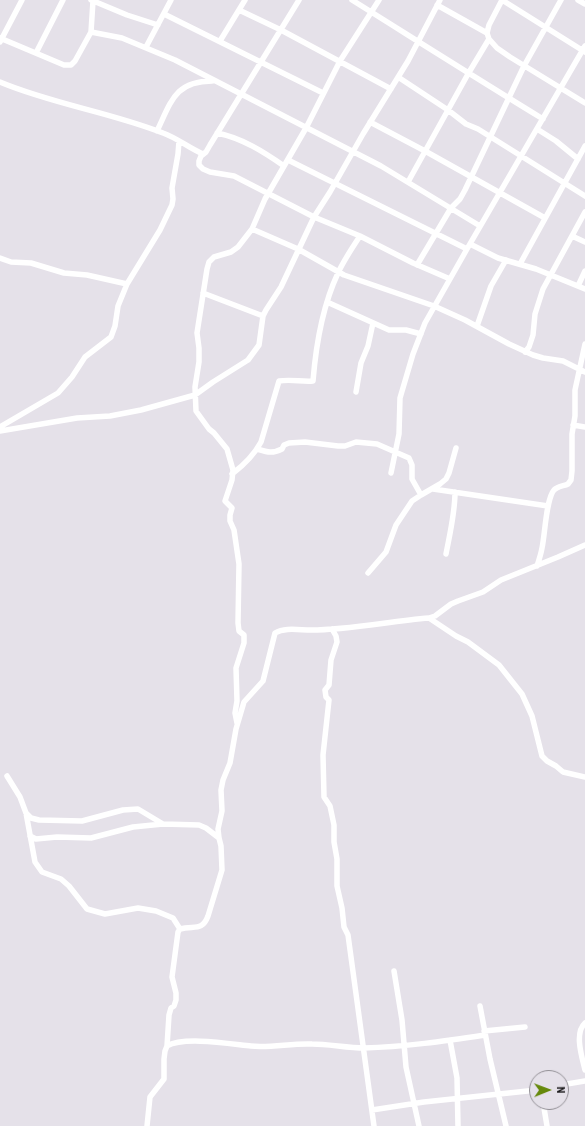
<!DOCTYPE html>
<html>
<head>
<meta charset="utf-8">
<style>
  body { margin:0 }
  #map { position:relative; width:585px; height:1126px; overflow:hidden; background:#e5e1e9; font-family:"Roboto Condensed",sans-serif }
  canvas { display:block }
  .north { position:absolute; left:529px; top:1070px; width:40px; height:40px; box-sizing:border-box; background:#e5e1e9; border:1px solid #939096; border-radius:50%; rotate:89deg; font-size:11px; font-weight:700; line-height:16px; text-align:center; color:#181719 }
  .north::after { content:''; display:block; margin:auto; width:14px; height:18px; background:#66890b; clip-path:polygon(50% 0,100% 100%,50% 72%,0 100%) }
</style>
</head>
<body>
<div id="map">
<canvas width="585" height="1126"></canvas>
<div class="north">N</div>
</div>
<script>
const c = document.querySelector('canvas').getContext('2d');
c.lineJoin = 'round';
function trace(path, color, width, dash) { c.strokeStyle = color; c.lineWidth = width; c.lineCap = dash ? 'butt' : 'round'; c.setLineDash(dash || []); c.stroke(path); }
const minor = new Path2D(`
  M91 0 127 15 158 25
  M299 0 210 145 206 152 201 156 199 161V165L203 169 210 172 234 176 314 217 360 236 413 263 450 279
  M352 0C416 40 479 80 543 119
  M502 0 489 25 487 33 489 39 497 48 510 57 585 103
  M502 0 585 52
  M578 0 585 4
  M437 5 487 33
  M239 10 281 30 391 89
  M164 14 323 93
  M91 32 122 38 175 60 381 166 480 226
  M0 38 64 65H71L75 61 91 32 93 1
  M220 41 245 0
  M0 42 22 0
  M146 47 171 0
  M36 53 63 0
  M398 77 448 110 466 124 478 129 585 196
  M0 82C52 104 110 112 163 133 177 138 189 148 203 154
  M370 122 425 151 545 218
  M537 129 556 141 578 159
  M157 131C171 102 175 81 212 81
  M217 133C242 138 264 152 284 166
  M288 160 467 249
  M408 182 468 74 489 39
  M252 229 298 249 344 275 434 306 465 320 509 344 533 355 543 358 563 361 585 372
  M572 236 585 242
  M470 244 498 258 536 269 585 289
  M0 258 11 262 31 263 64 273 87 275 127 284
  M520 264 585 146
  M417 265 451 208 460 199 465 190 524 66 561 0
  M578 286 585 271
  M203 293 263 316
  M327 302 389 330H406L421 334
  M477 326 491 286 506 260
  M525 352 529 347 533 335 535 314 543 289 585 212
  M356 392 361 363 368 346 373 323
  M573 425 585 427
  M0 427 58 393 72 377 85 357 111 337 115 326 118 306 127 284 160 230 172 205 173 199 172 188 178 154 179 141
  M0 431 77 418 110 416 141 410 195 395 213 382 248 360 259 345 263 316 266 310 281 287 314 217 330 192 363 134 408 61 440 0
  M257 449C267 452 272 454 282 449L284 445 289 443 305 442 338 446H345L356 442 377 444 409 458 412 465V479L421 495
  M391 473 399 434 400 398 413 354 425 323 467 249 585 46
  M232 474C244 465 254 455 261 442L279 381C291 379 302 382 313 381 316 344 322 307 338 273 344 260 352 248 360 236
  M433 489 548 506
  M446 554C450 533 455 513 455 492
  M537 566C539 560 541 554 542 548 545 535 546 499 554 490 558 486 564 486 568 484L571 480 572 471V434L575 416V390L585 344
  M368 573 386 552 396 525 412 501 421 495 440 484 446 479 449 473 456 448
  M429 618 435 616 451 604 458 601 483 592 501 580 558 557 585 545
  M332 629 336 636 337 642 331 660 329 685 325 690 326 697 329 700 323 755 324 797 330 806 334 825V842L337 859V886L342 908 344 927 348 935 374 1126
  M237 723 235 713 237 701 236 668 244 643V635L239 631 238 623 239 564 234 530 230 521V515L232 508 225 501 232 480 233 470 227 449 214 433 209 429 196 411 195 387 199 362V348L197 333 207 269 209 262 214 257 231 252 238 247 252 229 265 199 306 128 340 61 379 0
  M7 776 20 797 26 813 35 862 42 872 61 879 69 886 87 909 105 914 138 908 156 911 173 918 180 929
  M26 813 31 818 39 820 82 821 123 810 138 809 163 824
  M30 836 36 839 57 837 91 838 133 827 163 824 199 825 206 828 219 838
  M394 971 402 1020 406 1067 419 1126
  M480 1006 490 1059 506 1126
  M585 1023C574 1033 582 1057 585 1070
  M484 1031 525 1027
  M450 1040 457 1078 458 1126
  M167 1046C184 1036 231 1044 251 1046 271 1048 292 1043 312 1044 329 1044 347 1048 364 1048 404 1047 445 1041 485 1035
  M561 1085 585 1081
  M543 1102 547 1126
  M372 1110 424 1102 537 1090
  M147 1126 150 1097 164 1079V1059L165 1051 167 1046 169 1015 171 1008 174 1006 176 1000V993L172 977 178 932 180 929C194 925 202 932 208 916L222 870 221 846 219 838 218 829 222 811 221 790 223 780 230 763 236 729 244 702 263 681 275 633C285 627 299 630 311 630 350 630 390 621 429 618L456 636 468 642 499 665 522 694 532 716 542 756 547 761 556 766 563 772 585 777`);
trace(minor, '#fff', 5.5);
</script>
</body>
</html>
